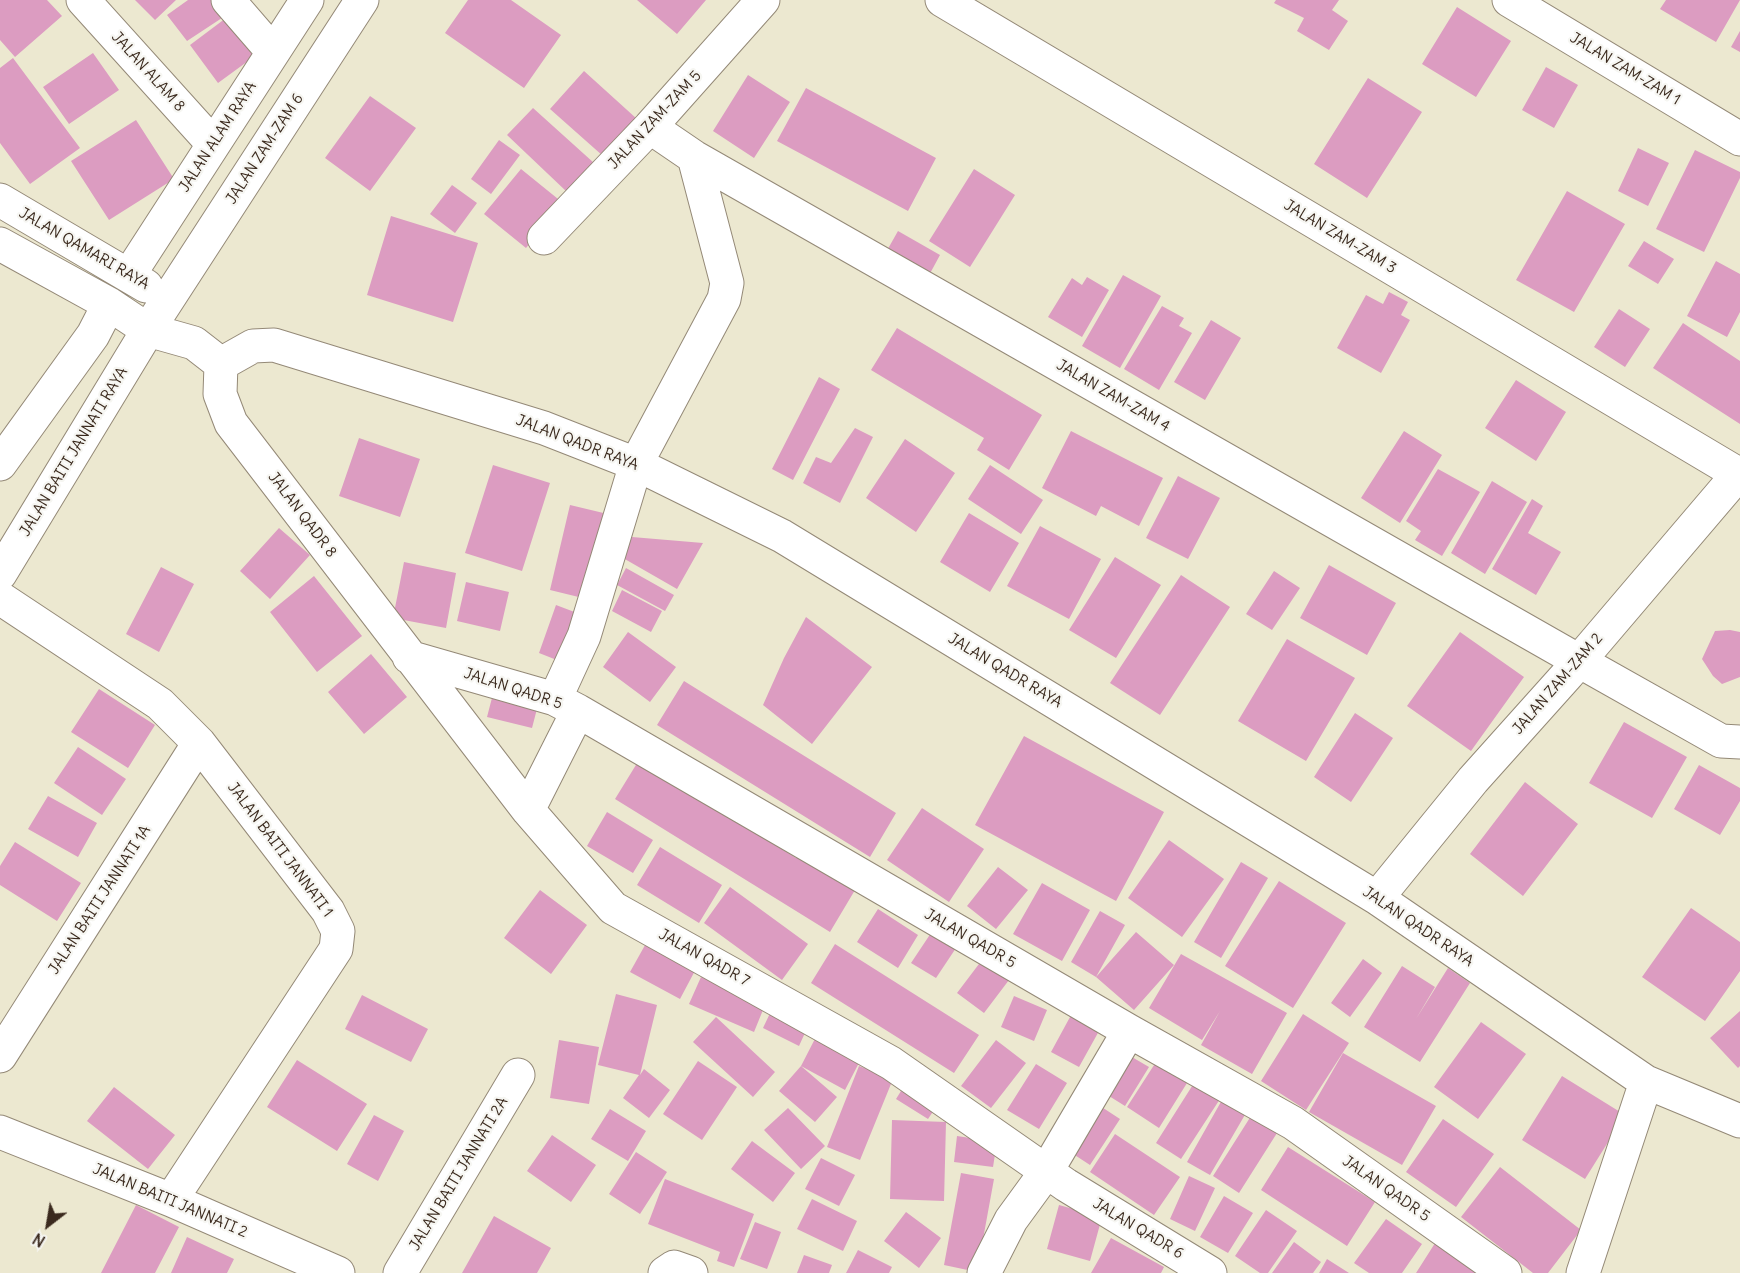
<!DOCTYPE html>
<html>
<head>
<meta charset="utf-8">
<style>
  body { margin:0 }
  #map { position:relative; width:1740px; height:1273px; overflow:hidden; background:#ece8d0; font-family:Delius,sans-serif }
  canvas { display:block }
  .north { position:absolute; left:18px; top:1195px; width:60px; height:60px; -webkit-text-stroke:4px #f6f6f2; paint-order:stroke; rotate:211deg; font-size:16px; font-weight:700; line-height:24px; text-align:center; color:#3b2a1e }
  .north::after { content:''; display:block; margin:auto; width:21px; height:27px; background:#3b2a1e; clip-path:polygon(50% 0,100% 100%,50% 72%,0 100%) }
</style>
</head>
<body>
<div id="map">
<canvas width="1740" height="1273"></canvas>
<div class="north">N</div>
</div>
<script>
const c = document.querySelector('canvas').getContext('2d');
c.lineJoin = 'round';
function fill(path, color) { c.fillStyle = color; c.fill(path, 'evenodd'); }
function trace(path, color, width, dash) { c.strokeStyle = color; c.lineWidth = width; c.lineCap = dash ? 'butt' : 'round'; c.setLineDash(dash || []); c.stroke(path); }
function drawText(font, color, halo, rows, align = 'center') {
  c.font = font + ' Delius,sans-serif'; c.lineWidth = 4.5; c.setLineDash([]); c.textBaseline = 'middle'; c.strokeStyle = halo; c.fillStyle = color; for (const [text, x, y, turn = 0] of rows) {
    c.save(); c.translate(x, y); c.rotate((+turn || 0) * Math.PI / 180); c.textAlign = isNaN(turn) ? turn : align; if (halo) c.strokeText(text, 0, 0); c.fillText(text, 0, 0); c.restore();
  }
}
const building = new Path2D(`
  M0 0H47L62 16 15 57 0 40Z
  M135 0H176L155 20Z
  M188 0H218L228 14 187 41 167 15Z
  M468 0H511L561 35 524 88 445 33Z
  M637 0H706L677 34Z
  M1276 0H1339L1332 10 1348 21 1329 50 1297 31 1304 18 1274 3Z
  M1666 0H1740L1716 42 1660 9Z
  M1457 7 1511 41 1476 97 1422 64Z
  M230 15 259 53 218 83 190 45Z
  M1740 31V52L1731 47Z
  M93 53 119 90 69 124 43 87Z
  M13 58 80 148 30 184 0 143V68Z
  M1546 67 1578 85 1554 128 1522 110Z
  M584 71 637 119 603 156 550 109Z
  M748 75 790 102 754 158 713 131Z
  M1368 78 1422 112 1367 198 1314 164Z
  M806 88 936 158 908 211 777 141Z
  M370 96 416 128 370 191 325 158Z
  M533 108 594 163 567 192 507 135Z
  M136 120 174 179 109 220 71 161Z
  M499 140 520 155 491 194 471 179Z
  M1638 148 1669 163 1648 206 1618 191Z
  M1695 150 1740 172V178L1704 252 1656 229Z
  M521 169 563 203 526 248 484 214Z
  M974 169 1015 195 970 267 929 241Z
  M452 185 477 203 455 233 430 214Z
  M1567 191 1625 224 1574 312 1516 280Z
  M391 216 478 243 453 322 367 295Z
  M898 231 940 255 927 279 885 254Z
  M1644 241 1674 259 1658 284 1628 266Z
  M1716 261 1740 274V312L1727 337 1687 316Z
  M1123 275 1161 296 1120 368 1082 346Z
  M1087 277 1109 290 1082 337 1048 317 1072 278 1082 285Z
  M1389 292 1408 302 1401 315 1410 320 1381 373 1337 348 1366 295 1383 304Z
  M1162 306 1184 318 1179 326 1192 333 1159 390 1124 369Z
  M1619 309 1650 329 1625 367 1594 347Z
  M1211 320 1241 338 1205 400 1174 382Z
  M1683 323 1740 361V424L1653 368Z
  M897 328 1042 415 1009 470 977 450 984 438 871 370Z
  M819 377 840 389 793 480 772 469Z
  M1516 380 1566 412 1536 461 1485 428Z
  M855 428 873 437 840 503 803 483 816 457 831 463Z
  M1071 431 1163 478 1139 526 1101 506 1096 516 1042 488Z
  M1404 431 1442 455 1400 523 1361 498Z
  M359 438 420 459 400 517 339 496Z
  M905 439 955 473 916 532 866 498Z
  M493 465 550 483 522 571 465 553Z
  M990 465 1043 500 1021 534 968 499Z
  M1438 469 1480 492 1442 556 1415 540 1421 531 1406 521Z
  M1178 476 1220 498 1188 559 1146 538Z
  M1492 481 1527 502 1485 574 1451 553Z
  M1532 499 1543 506 1528 533 1561 552 1536 595 1492 569Z
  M570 505 616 516 595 601 550 590Z
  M969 513 1019 543 990 592 940 562Z
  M1040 526 1101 559 1069 619 1007 586Z
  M279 528 310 555 270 599 240 571Z
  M632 537 703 543 677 589 623 558Z
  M1115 557 1161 585 1116 658 1069 630Z
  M404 562 456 573 446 628 393 618Z
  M1329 565 1396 603 1367 655 1300 618Z
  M161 567 194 584 159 652 126 634Z
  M626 568 674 595 665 611 617 585Z
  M1274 571 1300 588 1272 630 1246 614Z
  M1181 575 1230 607 1160 715 1110 683Z
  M314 576 362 636 317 672 270 612Z
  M466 582 509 592 500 631 457 621Z
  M622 590 662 611 651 632 612 611Z
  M556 605 585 616 567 664 539 653Z
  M806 617 872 667 812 744 763 705 784 658Z
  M1730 630 1740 632V677L1722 684 1713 676 1702 659 1715 631Z
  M628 632 676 667 650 702 603 667Z
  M1460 632 1524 677 1471 751 1407 706Z
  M1287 639 1355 678 1306 761 1238 721Z
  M371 654 407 697 364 734 328 692Z
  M684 681 896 813 870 857 657 725Z
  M99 689 155 725 128 768 71 732Z
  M493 694 538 705 532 728 487 717Z
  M1355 713 1393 738 1351 802 1314 777Z
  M1624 722 1687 757 1652 818 1589 783Z
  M1024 736 1164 812 1116 901 975 825Z
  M78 747 126 779 102 815 54 783Z
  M639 760 796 858 797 856 855 890 830 932 615 799Z
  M1699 765 1740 788V801L1720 835 1674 809Z
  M1525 782 1578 824 1523 896 1470 854Z
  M48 796 97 823 78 857 28 829Z
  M922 808 984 849 949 902 887 860Z
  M607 812 653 840 633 873 587 846Z
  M1169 840 1224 879 1182 937 1128 898Z
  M15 842 81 883 57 921 0 885V866Z
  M660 847 722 885 699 923 637 885Z
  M1241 862 1268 878 1221 958 1194 942Z
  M998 867 1028 890 996 929 967 906Z
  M1279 881 1346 923 1293 1008 1225 966Z
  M1042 883 1090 910 1062 961 1013 934Z
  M730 887 808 944 782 980 704 923Z
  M540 890 587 925 551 974 504 938Z
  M1691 908 1740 942V971L1705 1021 1642 977Z
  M878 909 918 935 898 968 857 942Z
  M1100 911 1125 925 1096 977 1136 932 1174 965 1134 1010 1096 977 1071 962Z
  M931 933 956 948 936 978 911 963Z
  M649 938 698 965 680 999 630 972Z
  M835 944 979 1035 954 1073 811 983Z
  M1181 954 1287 1013 1252 1074 1201 1045 1220 1011 1202 1040 1149 1008Z
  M1363 959 1382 973 1350 1017 1331 1003Z
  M982 960 1009 980 984 1013 957 993Z
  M1402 966 1435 987 1416 1019 1448 968 1470 983 1420 1062 1364 1027Z
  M701 977 765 1005 754 1032 689 1004Z
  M616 994 657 1005 640 1075 644 1069 670 1090 649 1118 623 1098 639 1075 598 1065Z
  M362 995 428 1029 411 1062 345 1029Z
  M1014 996 1047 1010 1034 1041 1001 1027Z
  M1076 1006 1104 1022 1079 1067 1051 1052Z
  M773 1007 809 1024 799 1046 763 1028Z
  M1740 1011V1066L1738 1068 1710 1038Z
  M1303 1014 1349 1043 1306 1110 1261 1081Z
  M716 1017 775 1072 753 1097 693 1042Z
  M1481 1022 1526 1054 1478 1119 1434 1087Z
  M819 1031 863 1055 845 1090 801 1066Z
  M559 1040 599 1047 589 1104 550 1098Z
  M996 1040 1026 1063 991 1108 961 1086Z
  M1125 1053 1149 1067 1125 1106 1101 1091Z
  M1343 1053 1436 1106 1402 1165 1309 1112Z
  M297 1060 367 1104 337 1151 267 1107Z
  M698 1061 737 1087 702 1140 663 1114Z
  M1156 1062 1187 1083 1159 1128 1127 1107Z
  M1036 1064 1067 1083 1039 1129 1007 1110Z
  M801 1066 837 1097 815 1122 779 1091Z
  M859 1066 893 1079 860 1160 827 1147Z
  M1562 1076 1625 1115 1585 1179 1522 1140Z
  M906 1083 938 1104 928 1119 896 1099Z
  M1194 1083 1220 1099 1181 1159 1156 1143Z
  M114 1087 175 1135 148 1169 87 1121Z
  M1222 1100 1246 1113 1210 1175 1187 1162Z
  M1094 1102 1120 1119 1090 1165 1064 1148Z
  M788 1108 825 1146 801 1169 764 1130Z
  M610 1109 646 1131 628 1161 591 1139Z
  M374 1115 404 1131 378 1181 347 1164Z
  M1251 1116 1277 1133 1239 1193 1213 1176Z
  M1443 1119 1494 1154 1456 1207 1406 1172Z
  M892 1120 946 1122 944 1201 890 1199Z
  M1115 1134 1180 1177 1154 1215 1090 1172Z
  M552 1135 596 1165 571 1202 527 1171Z
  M957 1136 997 1142 993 1167 954 1162Z
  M752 1141 795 1173 773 1202 731 1169Z
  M1288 1147 1375 1202 1347 1246 1261 1190Z
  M636 1152 667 1172 640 1214 609 1194Z
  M821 1158 855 1175 839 1206 805 1189Z
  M1500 1167 1581 1230 1548 1273H1533L1461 1217Z
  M961 1173 994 1179 977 1272 944 1265Z
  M1189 1176 1215 1188 1195 1231 1170 1219Z
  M665 1179 754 1214 734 1267 717 1261 720 1252 648 1224Z
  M1224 1196 1253 1213 1228 1253 1200 1237Z
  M812 1199 857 1221 843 1251 797 1229Z
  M136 1205 179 1227 155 1273H101Z
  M1059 1205 1102 1217 1090 1261 1047 1249Z
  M1266 1210 1297 1231 1268 1273H1260L1235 1256Z
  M906 1212 941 1238 919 1268 884 1241Z
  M494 1216 551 1248 537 1273H462Z
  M1386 1219 1422 1244 1402 1273H1369L1354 1263Z
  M755 1222 781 1232 767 1269 740 1259Z
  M187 1237 234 1259 227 1273H171Z
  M1111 1238 1164 1267 1161 1273H1091Z
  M1437 1240 1479 1267 1475 1273H1416Z
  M1294 1242 1321 1262 1313 1273H1272Z
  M858 1250 892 1267 889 1273H846Z
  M804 1255 832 1265 829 1273H797Z
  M1327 1259 1349 1273H1319Z`);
const street = new Path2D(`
  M83 0 213 144
  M228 0 273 52
  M942 0 1740 475
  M1509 0 1740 139
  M650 127 694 157 1579 661 1721 741 1740 742
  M0 200 146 286
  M544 238 650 127 763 0
  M0 244 109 304 148 330 194 343 221 364
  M129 275 307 0
  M221 364 253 346 274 345 544 428 636 464 782 536 1377 898 1646 1082 1740 1121
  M221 364 220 394 231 423 528 810 613 908 891 1063 1066 1185 1210 1273
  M0 464 93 335 109 304
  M0 574 148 330 362 0
  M0 598 160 704 199 743 328 911 338 931 336 949 171 1200
  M409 657 555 699 578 711 1129 1031 1293 1123 1505 1273
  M555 699 584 636 636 464 724 299 727 283 694 157
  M528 810 578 711
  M1377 898 1473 780 1568 674 1740 472
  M0 1056 199 743
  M0 1132 171 1200 338 1273
  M400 1273 518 1075
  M665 1273 674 1267 691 1273
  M984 1273 1011 1220 1046 1172 1129 1031
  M1583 1273 1646 1082`);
const streetNames = [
  ["JALAN ZAM-ZAM 1",1625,69,31],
  ["JALAN ALAM 8",148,72,48],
  ["JALAN ZAM-ZAM 5",655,120,-47],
  ["JALAN ALAM RAYA",218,137,-57],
  ["JALAN ZAM-ZAM 6",265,149,-57],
  ["JALAN ZAM-ZAM 3",1340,237,31],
  ["JALAN QAMARI RAYA",84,249,30],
  ["JALAN ZAM-ZAM 4",1113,396,30],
  ["JALAN QADR RAYA",577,443,21],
  ["JALAN BAITI JANNATI RAYA",74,452,-59],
  ["JALAN QADR 8",302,515,53],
  ["JALAN QADR RAYA",1005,671,31],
  ["JALAN ZAM-ZAM 2",1558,684,-49],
  ["JALAN QADR 5",513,689,18],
  ["JALAN BAITI JANNATI 1",280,850,53],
  ["JALAN BAITI JANNATI 1A",100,900,-57],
  ["JALAN QADR RAYA",1418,927,34],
  ["JALAN QADR 5",970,939,30],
  ["JALAN QADR 7",704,958,29],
  ["JALAN BAITI JANNATI 2A",459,1174,-59],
  ["JALAN QADR 5",1386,1189,35],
  ["JALAN BAITI JANNATI 2",170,1201,23],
  ["JALAN QADR 6",1138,1229,31]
];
fill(building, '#dc9cc1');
trace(street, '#948977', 35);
trace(street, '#fff', 33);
drawText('15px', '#3b2a1e', '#f6f6f2', streetNames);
</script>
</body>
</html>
